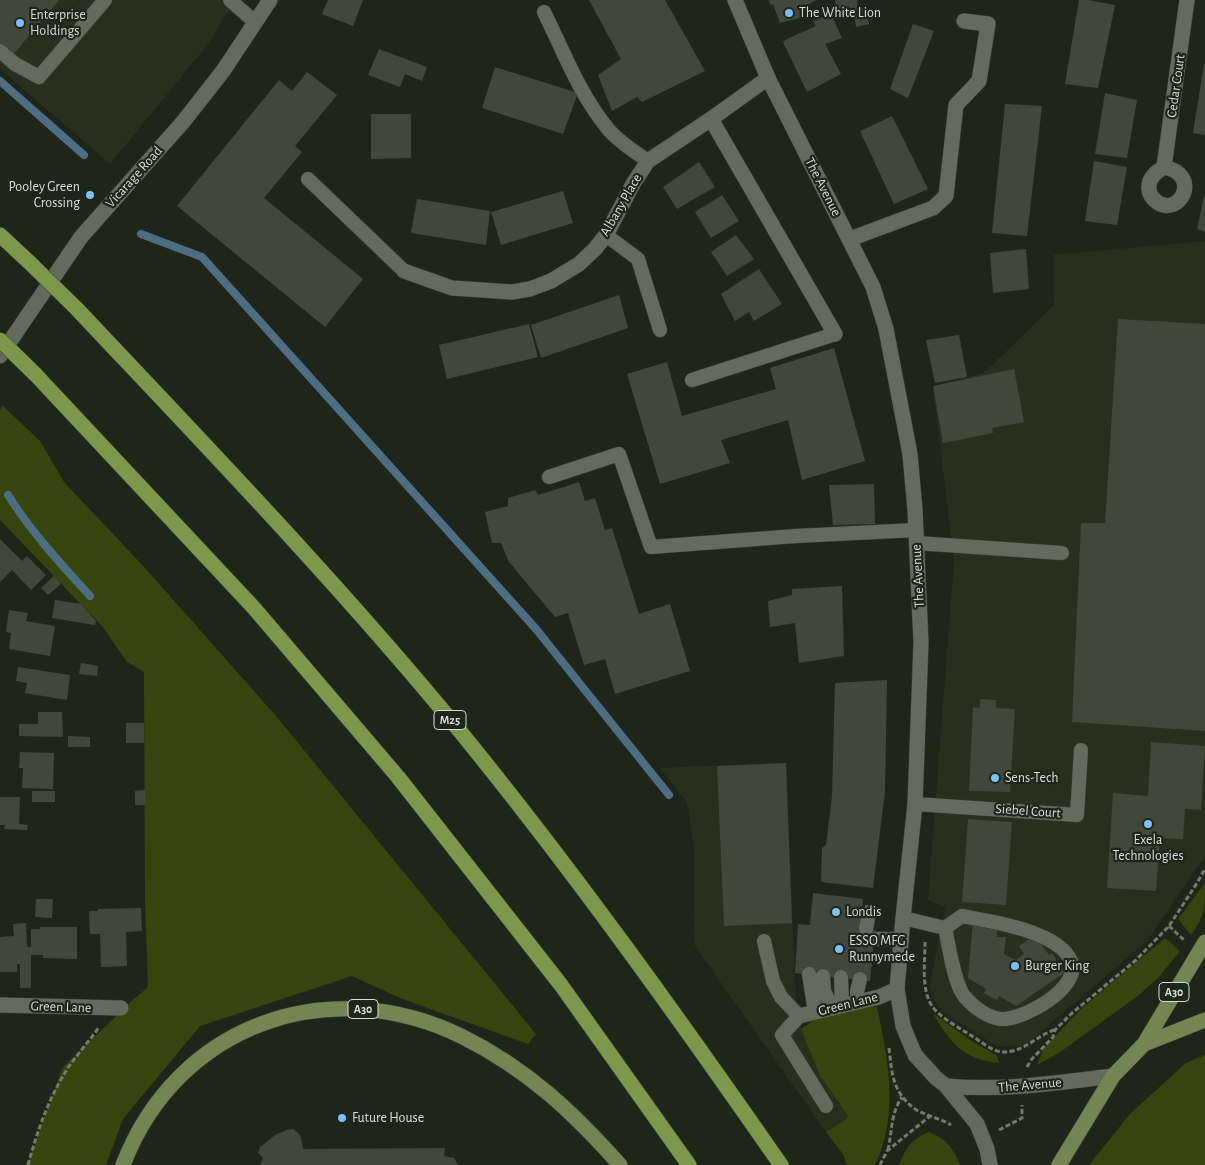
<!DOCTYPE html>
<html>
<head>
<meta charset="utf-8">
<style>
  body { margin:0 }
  canvas { display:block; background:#202519 }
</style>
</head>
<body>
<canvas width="1205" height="1165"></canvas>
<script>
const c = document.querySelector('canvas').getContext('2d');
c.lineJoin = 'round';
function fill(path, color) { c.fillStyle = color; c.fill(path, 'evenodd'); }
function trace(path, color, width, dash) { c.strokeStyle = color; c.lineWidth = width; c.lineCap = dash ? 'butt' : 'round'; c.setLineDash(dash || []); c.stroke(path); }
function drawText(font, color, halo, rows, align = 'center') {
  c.font = font + ' "Alegreya Sans",sans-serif'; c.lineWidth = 4.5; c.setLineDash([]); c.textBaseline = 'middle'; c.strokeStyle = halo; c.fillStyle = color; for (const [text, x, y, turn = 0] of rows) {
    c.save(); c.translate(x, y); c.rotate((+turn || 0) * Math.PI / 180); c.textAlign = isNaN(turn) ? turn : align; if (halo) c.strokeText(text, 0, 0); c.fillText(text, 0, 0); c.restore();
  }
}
const built = new Path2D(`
  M0 0H235L208 44 110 164 0 69Z
  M1205 241V856L1147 941 1029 1042 1020 1045 998 1047 953 1019 939 1008 933 997 930 985 945 907 928 900 954 561 933 386 984 373 1054 305 1053 255Z
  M786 763 796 1004 801 1029 820 1076 849 1117 826 1132 695 946 694 847 687 802 660 768Z`);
const green = new Path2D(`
  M3 406 40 441 64 482 146 569 276 716 536 1034 528 1044 400 998 352 976 200 1026 123 1119 106 1165H27L63 1067 133 1000 148 987 145 900 144 672 127 662 102 626 0 520V410Z
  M1205 883C1205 908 1205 916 1191 935L1178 919Z
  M1165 938 1180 951 1159 977 1139 995 1059 1053 1037 1065 1044 1048 1081 1009Z
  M864 1007H877C888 1058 899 1114 876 1163L874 1165H847L843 1154 826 1132 849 1117 820 1076 801 1029 817 1018Z
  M933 1013 967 1038 997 1056 999 1063C964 1060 949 1042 933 1013Z
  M1205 1055V1165H1089L1130 1114 1186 1063Z
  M929 1132C945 1138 954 1149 960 1165H899C905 1149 912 1138 929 1132Z`);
const stream = new Path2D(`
  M0 81 84 155
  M141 234 202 257 536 629 669 795
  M8 495C31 532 61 564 90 596`);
const building = new Path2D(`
  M0 0H59L12 56 0 46Z
  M328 0H363L353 26 322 14Z
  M589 0H665L705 71 642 102 637 97 612 111 598 75 621 59Z
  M769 0H816L800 9 803 17 780 23 773 4 771 5Z
  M835 0H857L858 8 866 7 869 24 856 27 853 8 837 11Z
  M1079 0H1088L1115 5 1098 88 1065 84Z
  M831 14 842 38 825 44 841 74 807 92 783 42 787 39 816 26 813 21Z
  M913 24 934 31 908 98 890 89Z
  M379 49 427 67 422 81 405 74 400 87 368 75Z
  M1204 64H1205V135L1193 133Z
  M495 67 578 93 563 134 482 108Z
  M307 72 337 95 295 146 302 152 264 198 363 279 325 327 177 206 279 80 292 91Z
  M1105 93 1137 100 1127 158 1095 154Z
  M1005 104 1042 106 1027 236 992 233Z
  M371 114H411V158L371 159Z
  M892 116 928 189 894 204 860 131Z
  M1094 161 1127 167 1117 225 1085 221Z
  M699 162 715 187 677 209 663 187Z
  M563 191 573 223 501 245 491 212Z
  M722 195 739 221 711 238 695 212Z
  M1204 197H1205V232L1197 229Z
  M417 199 490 211 486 245 411 233Z
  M736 235 754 259 727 276 711 252Z
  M1026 249 1029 289 993 293 990 253Z
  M759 269 782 304 754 321 749 312 735 321 721 294Z
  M619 295 628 328 541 358 531 325Z
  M1118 319 1205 324V731L1072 722 1081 523H1105Z
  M529 324 538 357 447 379 439 345Z
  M959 335 967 377 935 383 926 340Z
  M834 348 865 461 802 480 788 420 721 440 730 463 660 484 627 374 667 362 682 416 776 389 770 368Z
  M1014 369 1024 422 992 428 993 433 943 443 933 386Z
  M579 482 585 501 595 498 605 530 612 528 639 614 670 604 690 671 615 694 605 659 584 665 568 613 555 617 509 562 501 543H492L485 512 508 506V498L535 490 538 495Z
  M874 484 875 524 833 525 829 485Z
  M0 539 22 561 27 556 46 575 31 590 12 570 0 582Z
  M54 576 61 584 48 595 41 588Z
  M842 586 844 656 799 663 795 623 770 627 768 601 792 595V589Z
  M55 600 81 604 96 621 95 625 52 618Z
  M9 610 28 613 26 621 55 626 50 656 9 649 11 633 6 632Z
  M81 663 98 666 97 676 79 674Z
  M18 667 70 675 67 700 25 693 27 683 16 681Z
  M887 680 885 791 873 888 821 882 822 848 826 845 832 796 835 683Z
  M980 699 996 700V708L1015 709 1010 792 969 791 973 707 980 708Z
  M38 712H62L63 737 19 736V724H38Z
  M126 723H144V743H126Z
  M68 736 90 737V747H68Z
  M1151 742 1205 746 1201 810 1185 809 1183 839 1160 838 1156 891 1107 888 1113 793 1148 796Z
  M20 752 54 753 53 789 22 788 23 768H19Z
  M786 763 792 923 724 926 717 766Z
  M145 790V805H135V791Z
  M32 791H55V802H32Z
  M0 797H20L19 824 28 825 27 830 4 829 5 825H0Z
  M968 819 1012 822 1006 905 962 902Z
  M813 893 863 899 861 929 875 930 870 981 795 973 798 924 810 925Z
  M36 899H53L52 918 35 917Z
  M141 908 142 931 126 932 127 966 101 967 100 934H90L89 911H98V909Z
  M973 922 997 924V937H1006L1004 954 1016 960 1024 954 1019 946 1035 935 1049 955 1052 953 1064 973 1016 1006 999 996 997 1000 989 996 984 993 986 989 968 978Z
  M26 923 27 947H31V929H40V927H77V959L43 958V955H31V988H20V964H17V972H0V937L14 936 13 924Z
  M293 1129 297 1132 301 1137 303 1149 445 1148 444 1156 454 1158 458 1165H260L263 1158 258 1153 260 1147 275 1135 287 1130Z`);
const path = new Path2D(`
  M1169 926 1185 941
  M925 942C925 962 921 990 932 1006 939 1017 961 1029 972 1036 980 1041 992 1051 1002 1052 1023 1053 1036 1036 1054 1030
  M889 1048C892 1073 892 1092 915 1109 926 1116 940 1118 951 1125
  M1027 1067 1031 1060 1053 1037 1055 1030 1071 1014 1136 960 1169 926 1197 883 1205 869
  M999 1130 1022 1118V1105
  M888 1150C892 1131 891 1113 902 1097
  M28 1165C37 1132 48 1100 66 1071 76 1055 89 1042 99 1027
  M880 1165 887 1151 930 1116`);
const service = new Path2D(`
  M230 0 255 22
  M544 12C564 52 580 96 609 130 619 142 635 152 648 161
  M0 51 15 64 39 77 105 0
  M308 179 404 271
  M606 235 638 259 660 330
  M692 380 835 334
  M549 477 619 454 651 547 796 536 916 530
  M916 543 1062 553
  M915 804 1077 815 1081 750
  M962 916C990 921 1059 931 1071 961 1082 988 1022 1021 1000 1019 987 1017 973 1007 965 997 954 985 949 945 945 928Z
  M903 918 945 928
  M866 929 869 912
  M874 939H902
  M764 941 773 981 781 997 799 1016 782 1035 826 1106
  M809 974 815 1012
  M823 976 824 991 832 1008
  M841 977 842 1005
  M858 1002 857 992 860 979`);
const minor = new Path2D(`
  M711 119 835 334
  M1164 167 1187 0
  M1164 167C1203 175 1179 218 1157 202 1153 199 1149 194 1149 189 1148 178 1156 172 1164 167Z
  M850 239 933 208 946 196 956 105 979 81 988 24 964 21
  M404 271 452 288 512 292 530 289 551 281 579 264 595 249 606 235 633 184 648 161 711 119 768 78
  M0 1005 121 1008
  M799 1016 879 997 897 989`);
const secondary = new Path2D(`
  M735 0 768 78 873 287 886 329 910 454 915 510 921 642 915 804 903 918 897 989 903 1026 915 1055 936 1078 946 1086 977 1124 987 1149 990 1165
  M0 356 81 237 183 122 223 71 270 0
  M946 1086C1004 1091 1056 1083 1113 1076`);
const primary = new Path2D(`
  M1144 1044 1205 942
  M123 1165C177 1024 329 971 463 1037 527 1069 573 1112 620 1165
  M1059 1165 1113 1076 1144 1044 1205 1020`);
const motorway = new Path2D(`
  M0 235 29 262
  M77 309C207 447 339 584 459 730 573 870 678 1017 781 1165
  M35 374 254 608 398 777 561 985 689 1165`);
const motorwayBridge = new Path2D(`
  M29 262 77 309
  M0 340 35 374`);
const markers = [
  [789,13,5,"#7cbef9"],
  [20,23,5,"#7cbef9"],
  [90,195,5,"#7cbef9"],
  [995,778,5,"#7cbef9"],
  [1148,824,5,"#7cbef9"],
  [836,912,5,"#7cbef9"],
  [839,949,5,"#7cbef9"],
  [1015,966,5,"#7cbef9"],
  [342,1118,5,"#7cbef9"]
];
const shields = [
  [450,720,32],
  [1174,992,30],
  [363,1009,30]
];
const shieldNames = [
  ["M25",450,720],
  ["A30",1174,992],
  ["A30",363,1009]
];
const poiNames = [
  ["The White Lion",799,13],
  ["Enterprise",30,15],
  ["Holdings",30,31],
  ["Pooley Green",80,187,"right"],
  ["Crossing",80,203,"right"],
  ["Sens-Tech",1005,778],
  ["Exela",1148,840,"center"],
  ["Technologies",1148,856,"center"],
  ["Londis",846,912],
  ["ESSO MFG",849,941],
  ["Runnymede",849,957],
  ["Burger King",1025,966],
  ["Future House",352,1118]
];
const streetNames = [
  ["Cedar Court",1176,86,-82],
  ["Vicarage Road",134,177,-48],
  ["The Avenue",823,187,63],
  ["Albany Place",621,205,-60],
  ["The Avenue",918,576,-93],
  ["Siebel Court",1028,811,4],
  ["Green Lane",848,1004,-14],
  ["Green Lane",61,1007,2],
  ["The Avenue",1030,1085,-5]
];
fill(built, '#292f1d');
fill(green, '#35450d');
trace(stream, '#4f6d82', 8);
fill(building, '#42473a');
trace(service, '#3c4036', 15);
trace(minor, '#3c4036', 16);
trace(secondary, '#3c4036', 16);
trace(primary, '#3c4036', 16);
trace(motorway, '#3c4036', 16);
trace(path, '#75796f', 3, [5, 2.5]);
trace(service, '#656a5c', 14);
trace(minor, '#656a5c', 15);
trace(secondary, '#656a5c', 15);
trace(primary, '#738552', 15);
trace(motorway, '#7d974c', 15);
trace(motorwayBridge, '#3c4036', 16, []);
trace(motorwayBridge, '#7d974c', 15);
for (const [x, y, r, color] of markers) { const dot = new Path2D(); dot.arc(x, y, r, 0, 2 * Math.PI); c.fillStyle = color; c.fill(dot); trace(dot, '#202519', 2); }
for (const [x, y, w] of shields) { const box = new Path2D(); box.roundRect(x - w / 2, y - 9.5, w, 19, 4); c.fillStyle = '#202519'; c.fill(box); trace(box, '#daddd5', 1); }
drawText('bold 12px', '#daddd5', null, shieldNames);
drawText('14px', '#daddd5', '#202519', poiNames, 'left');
drawText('14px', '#daddd5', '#202519', streetNames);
</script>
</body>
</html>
